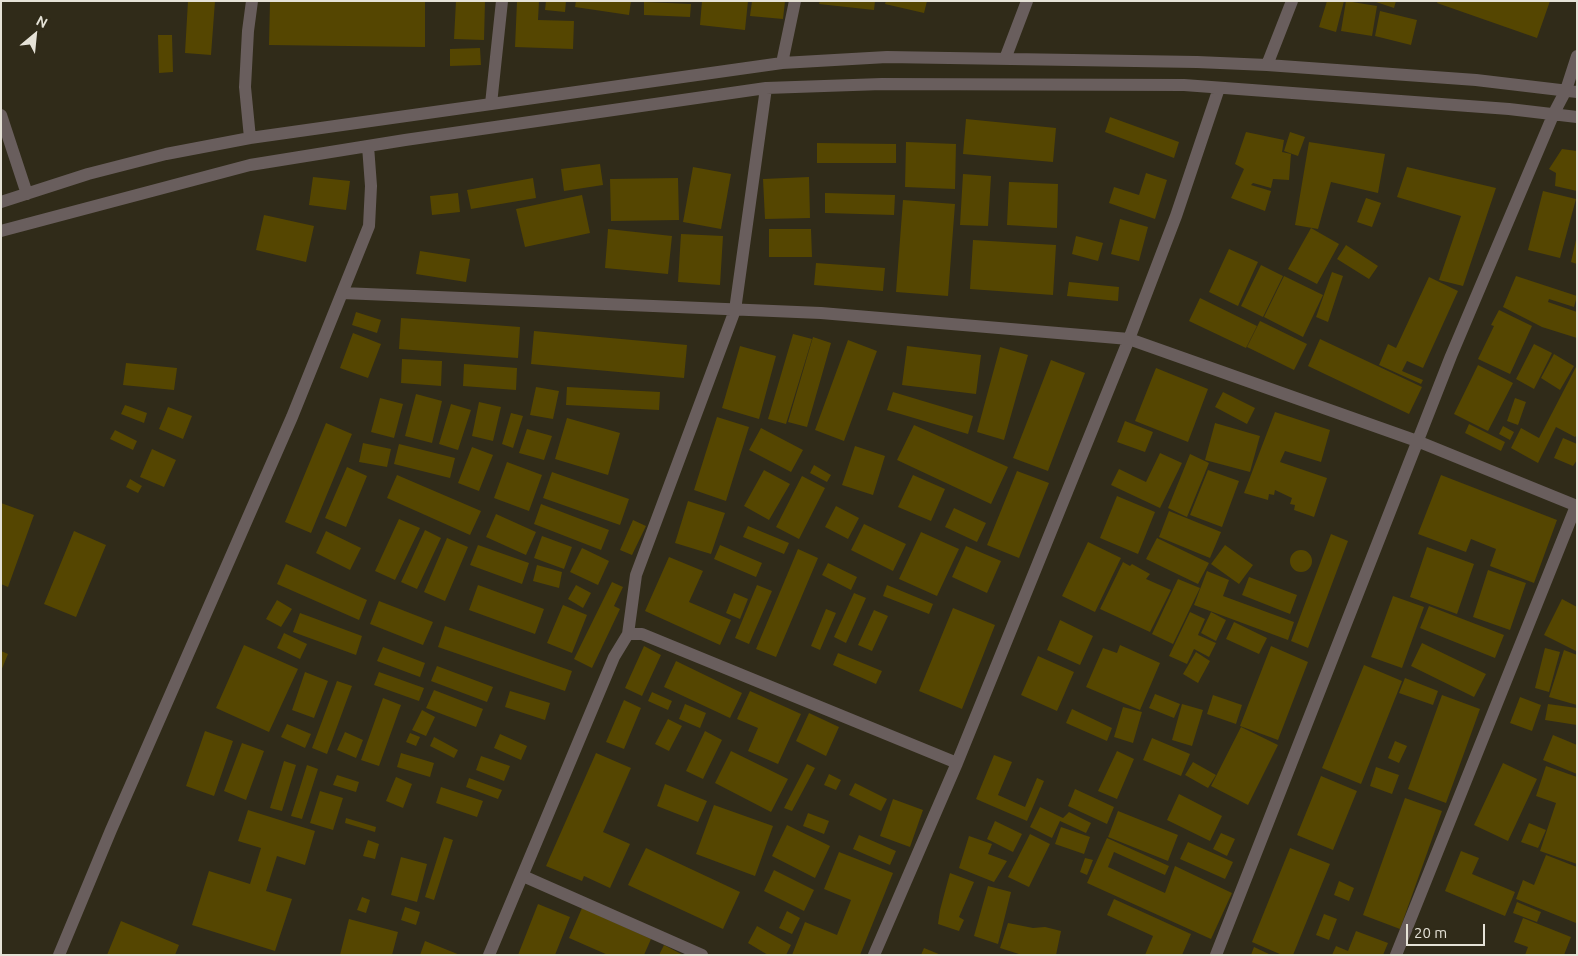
<!DOCTYPE html>
<html>
<head>
<meta charset="utf-8">
<style>
  body { margin:0 }
  #map { position:relative; width:1578px; height:956px; overflow:hidden; background:#302b19; font-family:Ubuntu,sans-serif }
  canvas { display:block }
  .frame { position:absolute; inset:0; border:2px solid #e5e2d7; pointer-events:none }
  .north { position:absolute; left:10px; top:10px; width:50px; height:50px; -webkit-text-stroke:4px #302b19; paint-order:stroke; rotate:28deg; font-size:14px; font-weight:700; line-height:20px; text-align:center; color:#e5e2d7 }
  .north::after { content:''; display:block; margin:auto; width:18px; height:22px; background:#e5e2d7; clip-path:polygon(50% 0,100% 100%,50% 72%,0 100%) }
  .scale { position:absolute; left:1406px; top:924px; width:79px; height:22px; box-sizing:border-box; border:2px solid #e5e2d7; border-top:0; padding-left:6px; font-size:15px; line-height:18px; white-space:nowrap; color:#e5e2d7; -webkit-text-stroke:4px #302b19; paint-order:stroke }
</style>
</head>
<body>
<div id="map">
<canvas width="1578" height="956"></canvas>
<div class="frame"></div>
<div class="north">N</div>
<div class="scale">20 m</div>
</div>
<script>
const c = document.querySelector('canvas').getContext('2d');
c.lineJoin = 'round';
function fill(path, color) { c.fillStyle = color; c.fill(path, 'evenodd'); }
function trace(path, color, width, dash) { c.strokeStyle = color; c.lineWidth = width; c.lineCap = dash ? 'butt' : 'round'; c.setLineDash(dash || []); c.stroke(path); }
const building = new Path2D(`
  M188 1H215L211 55 185 53Z
  M270 1H425V47L269 45Z
  M456 1H485L484 40 454 39Z
  M517 1H539L538 20 574 21 573 49 515 47Z
  M546 1H566L565 12 545 10Z
  M576 1H631L629 15 575 7Z
  M702 1H748L745 30 700 25Z
  M752 1H785L783 19 750 16Z
  M820 1H875L874 10 819 4Z
  M886 1H927L924 13 885 4Z
  M1327 1H1344L1336 32 1319 27Z
  M1346 1 1377 6 1372 36 1341 31Z
  M1373 1H1396L1394 8Z
  M1438 1H1550L1537 38 1437 3Z
  M644 2 691 4 690 17 644 15Z
  M1380 11 1417 20 1411 45 1375 36Z
  M158 35H172L173 72 159 73Z
  M480 48 481 65 450 66V49Z
  M1110 117 1179 142 1174 158 1105 132Z
  M966 119 1056 128 1053 162 963 154Z
  M1246 132 1284 140 1282 152 1291 154 1289 180 1273 179 1271 188 1253 183 1251 185 1271 191 1265 211 1231 198 1244 169 1235 164Z
  M1290 132 1305 137 1298 156 1284 151Z
  M906 142 956 144 955 189 905 187Z
  M1309 142 1385 154 1378 193 1331 182 1318 229 1295 225Z
  M817 143 896 144V163H817Z
  M1562 149 1577 151V191L1555 186 1556 173 1549 169Z
  M600 164 603 185 564 191 561 169Z
  M693 167 731 174 721 229 683 222Z
  M1407 167 1496 188 1463 286 1439 280 1461 216 1397 197Z
  M1146 173 1167 180 1155 219 1109 203 1114 187 1139 195Z
  M963 174 991 176 988 226 960 225Z
  M313 177 350 181 346 210 309 205Z
  M809 177 810 218 765 219 763 179Z
  M533 178 536 198 471 209 467 190Z
  M678 178 679 220 611 221 610 179Z
  M1009 182 1058 184 1057 228 1007 225Z
  M1543 191 1576 199 1560 258 1528 250Z
  M458 193 460 212 432 215 430 196Z
  M825 193 895 195 894 215 825 213Z
  M582 195 590 233 525 247 516 209Z
  M1366 198 1381 203 1372 227 1357 222Z
  M903 200 955 204 948 296 896 292Z
  M264 215 314 226 306 262 256 250Z
  M1120 219 1148 227 1139 261 1111 254Z
  M1311 228 1339 244 1317 284 1288 269Z
  M608 229 672 236 668 274 605 268Z
  M769 229H811L812 257H769Z
  M681 234 723 236 720 285 678 282Z
  M1076 236 1103 243 1098 261 1072 254Z
  M973 240 1056 245 1053 295 970 289Z
  M1576 240H1577V264L1571 262Z
  M1346 245 1378 266 1369 279 1337 259Z
  M1229 249 1258 262 1238 306 1209 292Z
  M420 251 470 259 466 282 416 274Z
  M816 263 885 268 883 291 814 285Z
  M1261 265 1283 276 1263 317 1241 306Z
  M1332 272 1343 276 1328 322 1316 317Z
  M1284 276 1323 295 1303 337 1264 317Z
  M1516 276 1577 296 1574 307 1549 299 1548 302 1577 312V338L1542 327 1503 307Z
  M1429 277 1458 291 1423 368 1407 361 1402 371 1423 380 1421 384 1379 365 1388 344 1396 348Z
  M1069 282 1119 287 1118 301 1067 296Z
  M1200 298 1257 326 1246 348 1189 321Z
  M1499 310 1532 326 1510 374 1478 359 1494 326 1491 325Z
  M356 312 381 320 377 333 352 325Z
  M401 318 520 327 518 358 399 349Z
  M1260 321 1307 344 1294 370 1247 347Z
  M534 331 687 345 684 378 531 364Z
  M353 333 381 344 368 378 340 368Z
  M793 334 812 339 786 424 768 419Z
  M813 337 831 343 807 427 788 422Z
  M1320 339 1422 387 1409 414 1308 366Z
  M848 340 877 351 844 441 815 430Z
  M1534 344 1552 353 1534 389 1516 379Z
  M740 346 776 356 759 419 722 408Z
  M907 346 981 355 976 394 902 385Z
  M1000 347 1028 355 1004 440 977 432Z
  M1554 354 1574 366 1560 390 1541 378Z
  M402 359 442 361 441 386 401 383Z
  M1051 360 1085 373 1048 471 1013 458Z
  M126 363 177 368 174 390 123 385Z
  M464 364 517 368 516 390 463 386Z
  M1478 365 1513 383 1488 431 1454 414Z
  M1577 365V435L1575 437 1556 427 1538 463 1511 448 1521 428 1539 438Z
  M1156 368 1208 389 1188 442 1135 421Z
  M536 387 559 391 553 419 530 415Z
  M567 387 660 392 659 410 566 405Z
  M893 392 973 416 968 434 887 410Z
  M1223 392 1255 408 1247 424 1215 407Z
  M416 394 442 401 432 443 405 436Z
  M380 398 403 404 394 438 371 432Z
  M1515 398 1526 402 1518 425 1507 421Z
  M479 402 501 407 493 441 472 436Z
  M451 404 471 410 458 450 439 444Z
  M125 405 147 413 144 423 121 414Z
  M168 407 192 416 183 439 159 429Z
  M1275 412 1330 430 1321 462 1285 451 1280 462 1327 478 1314 517 1294 510 1295 505 1290 504 1292 498 1275 490 1274 495 1269 494 1268 500 1244 493Z
  M511 413 523 416 513 448 502 444Z
  M717 417 749 427 726 501 694 490Z
  M567 418 620 433 608 475 555 459Z
  M1125 421 1153 432 1145 452 1117 442Z
  M326 423 352 434 311 533 285 522Z
  M1215 423 1260 436 1250 472 1205 460Z
  M1469 424 1505 442 1501 451 1465 433Z
  M914 425 1008 467 991 504 897 460Z
  M1503 426 1514 432 1510 440 1499 434Z
  M761 428 803 450 791 472 749 450Z
  M527 429 552 436 544 460 519 453Z
  M115 430 137 441 133 450 110 439Z
  M1563 438 1577 444V460L1573 466 1554 458Z
  M363 443 391 449 387 467 359 462Z
  M399 444 455 458 450 478 394 464Z
  M855 446 885 456 873 495 842 485Z
  M472 447 493 455 479 491 458 483Z
  M152 449 176 460 164 487 140 477Z
  M1160 453 1182 463 1160 508 1111 485 1119 469 1146 482Z
  M1190 454 1209 463 1187 517 1168 508Z
  M507 462 542 475 529 511 494 498Z
  M814 465 831 475 827 482 810 473Z
  M347 467 367 476 346 527 325 518Z
  M764 470 790 484 769 520 744 506Z
  M1208 470 1239 481 1222 527 1190 515Z
  M1017 471 1049 483 1019 558 987 545Z
  M552 472 629 499 620 525 543 498Z
  M397 475 481 511 470 535 387 498Z
  M913 475 945 489 931 521 898 507Z
  M1441 475 1557 520 1534 583 1490 566 1496 549 1471 539 1466 552 1418 534Z
  M802 476 825 488 799 539 776 527Z
  M130 479 142 486 138 493 126 487Z
  M1117 496 1155 512 1138 554 1100 538Z
  M688 501 725 513 711 554 675 543Z
  M1 503 34 515 8 587 1 584Z
  M541 504 609 530 601 550 534 524Z
  M836 506 859 518 848 539 825 527Z
  M954 508 986 523 977 542 945 527Z
  M1169 511 1221 532 1210 558 1159 537Z
  M496 514 536 532 526 555 486 537Z
  M399 519 420 528 395 580 375 571Z
  M633 520 646 526 632 555 620 550Z
  M864 524 906 544 893 571 851 550Z
  M748 526 789 543 784 554 743 537Z
  M425 530 441 538 417 589 401 582Z
  M74 531 106 545 76 617 44 604Z
  M326 531 361 548 350 570 316 553Z
  M921 532 959 549 937 596 899 579Z
  M1331 534 1348 541 1308 648 1291 641Z
  M542 536 572 547 564 569 534 558Z
  M447 538 468 547 445 601 424 592Z
  M1157 538 1209 563 1198 584 1146 559Z
  M1088 542 1121 558 1095 612 1062 596Z
  M478 545 529 563 522 584 470 565Z
  M720 545 762 563 756 577 714 559Z
  M1225 545 1253 565 1239 584 1211 564Z
  M966 546 1001 561 987 593 952 577Z
  M1427 547 1474 564 1457 614 1410 597Z
  M582 548 609 561 598 585 570 572Z
  M798 549 818 558 776 657 756 649Z
  M1290 561a11 11 0 1 1 22 0a11 11 0 1 1-22 0Z
  M669 557 703 571 689 602 731 620 720 645 645 611Z
  M1123 562 1130 566 1132 564 1150 574 1146 579 1171 590 1150 632 1100 609Z
  M828 563 857 577 851 590 822 575Z
  M286 564 367 600 359 620 277 584Z
  M537 565 562 572 559 588 533 581Z
  M1488 570 1526 583 1510 630 1473 617Z
  M1207 571 1229 580 1223 596 1294 622 1288 640 1194 605Z
  M1249 577 1297 595 1290 614 1242 595Z
  M1178 579 1200 588 1173 644 1152 634Z
  M612 582 623 587 614 606 620 609 592 668 574 659Z
  M478 585 544 609 535 634 469 610Z
  M576 585 591 593 583 608 568 599Z
  M757 585 772 591 749 644 735 638Z
  M887 585 933 604 929 614 883 596Z
  M734 593 748 599 740 619 726 613Z
  M854 593 866 598 846 643 834 637Z
  M1393 596 1424 607 1402 668 1371 657Z
  M1562 599 1577 607 1576 651 1544 635Z
  M277 600 292 609 281 627 266 619Z
  M379 601 433 622 423 645 370 624Z
  M563 605 587 615 572 653 547 643Z
  M1429 606 1504 635 1495 658 1420 628Z
  M953 608 995 625 962 709 919 691Z
  M826 609 836 613 820 650 811 646Z
  M874 610 888 616 872 651 858 645Z
  M1190 612 1205 619 1198 635 1216 643 1209 657 1194 649 1187 664 1169 656Z
  M1211 612 1226 620 1216 641 1201 633Z
  M300 613 362 636 356 655 293 632Z
  M1060 620 1093 636 1080 665 1047 650Z
  M1234 622 1267 638 1259 654 1226 639Z
  M445 626 572 671 565 691 438 647Z
  M284 633 307 644 300 659 277 648Z
  M1422 643 1486 674 1474 697 1411 666Z
  M244 645 298 669 269 732 216 708Z
  M1120 645 1160 663 1140 710 1086 687 1103 648 1117 653Z
  M644 646 661 655 642 696 625 688Z
  M1271 646 1308 662 1278 740 1240 726Z
  M383 647 425 663 420 677 377 661Z
  M1545 648 1560 652 1549 692 1535 688Z
  M1564 650 1577 655V705L1549 697Z
  M1 651 8 654 1 671Z
  M1196 652 1210 661 1198 683 1183 674Z
  M838 653 882 671 876 684 833 665Z
  M1038 656 1074 672 1057 711 1021 695Z
  M676 661 742 693 730 718 664 687Z
  M1364 665 1402 681 1361 784 1322 768Z
  M437 666 493 687 487 702 431 681Z
  M305 672 328 681 314 718 292 710Z
  M379 672 424 688 419 701 374 685Z
  M1405 678 1438 691 1433 705 1399 693Z
  M337 681 352 686 327 754 312 748Z
  M434 690 483 709 476 727 426 708Z
  M510 691 550 703 545 720 505 707Z
  M750 691 801 714 778 764 748 751 758 728 737 719Z
  M652 692 672 701 668 710 648 701Z
  M1155 694 1180 704 1174 718 1149 708Z
  M1213 695 1242 705 1236 724 1207 714Z
  M1442 695 1480 709 1446 803 1408 789Z
  M1520 697 1541 705 1532 731 1510 723Z
  M383 698 401 705 379 766 361 760Z
  M624 700 641 708 624 749 606 742Z
  M685 704 706 713 700 728 679 719Z
  M1182 704 1203 710 1192 746 1172 740Z
  M1548 704 1577 708V725L1545 720Z
  M1123 707 1142 712 1133 743 1114 737Z
  M1072 709 1112 728 1107 741 1066 723Z
  M422 710 435 717 426 736 412 730Z
  M809 713 839 727 826 756 796 741Z
  M668 719 682 726 669 751 655 744Z
  M287 724 311 734 305 748 281 737Z
  M1241 727 1278 745 1248 805 1211 786Z
  M205 731 233 741 214 796 186 786Z
  M705 731 722 740 703 779 686 771Z
  M345 732 363 740 356 758 337 750Z
  M410 733 420 737 416 746 406 742Z
  M500 734 527 746 521 760 494 748Z
  M1553 735 1577 745V774L1543 760Z
  M434 737 458 750 454 758 430 746Z
  M1152 738 1190 754 1181 776 1143 760Z
  M1395 741 1407 746 1399 763 1388 758Z
  M242 743 264 751 246 800 224 791Z
  M731 751 788 779 771 812 715 783Z
  M1117 751 1134 759 1117 799 1098 791Z
  M401 753 434 763 430 777 397 767Z
  M596 753 631 768 603 832 630 844 610 888 584 876 582 881 546 866Z
  M994 755 1012 762 998 795 1025 807 1037 778 1044 781 1027 821 976 799Z
  M481 756 510 766 504 781 476 770Z
  M284 761 296 765 282 811 270 808Z
  M1193 762 1216 775 1208 788 1185 775Z
  M1503 763 1537 779 1508 841 1474 825Z
  M807 764 815 768 792 811 784 808Z
  M307 765 318 769 302 819 291 816Z
  M1546 766 1577 777V864L1540 851 1556 803 1536 796Z
  M1376 767 1399 775 1392 794 1370 786Z
  M829 774 841 780 836 790 824 785Z
  M337 775 359 782 356 792 333 785Z
  M1321 776 1357 791 1333 850 1297 835Z
  M396 777 412 784 403 808 386 801Z
  M469 778 502 790 498 799 466 787Z
  M855 783 887 799 881 811 849 795Z
  M665 784 707 801 698 822 657 806Z
  M441 787 483 801 477 817 436 803Z
  M1075 789 1114 807 1107 824 1068 806Z
  M320 791 343 798 333 830 310 823Z
  M1179 794 1222 816 1210 841 1167 820Z
  M1405 798 1442 811 1400 929 1363 915Z
  M893 799 923 810 910 847 880 836Z
  M714 805 773 826 755 876 696 854Z
  M1040 807 1063 818 1069 812 1091 823 1086 833 1060 821 1052 838 1030 827Z
  M248 810 315 831 305 865 277 856 266 891 292 899 275 951 192 925 209 871 250 884 261 848 238 841Z
  M1118 811 1178 835 1168 861 1108 837Z
  M808 813 829 821 824 834 803 826Z
  M346 818 376 827 375 832 345 823Z
  M995 821 1022 834 1013 852 987 839Z
  M1529 823 1546 830 1538 848 1521 842Z
  M787 825 830 846 815 878 772 856Z
  M1061 827 1090 837 1084 854 1055 844Z
  M1221 833 1235 839 1227 856 1213 849Z
  M1030 834 1050 844 1029 887 1008 877Z
  M859 835 896 851 890 865 853 849Z
  M969 836 992 844 988 854 1007 861 994 882 959 868Z
  M444 837 453 840 434 900 425 897Z
  M1107 838 1169 866 1165 875 1114 852 1108 867 1165 893 1175 866 1232 893 1211 939 1087 883Z
  M368 840 379 844 375 859 363 856Z
  M1188 842 1233 862 1225 879 1180 859Z
  M646 848 740 892 723 929 628 885Z
  M1290 848 1330 864 1293 955H1282L1252 942Z
  M1461 851 1479 858 1472 874 1515 892 1505 916 1445 891Z
  M839 852 893 873 860 955H792L805 922 837 935 851 900 824 889Z
  M1546 855 1577 867 1576 923 1516 899 1523 880 1534 885Z
  M401 857 427 864 417 902 391 895Z
  M1085 858 1093 860 1087 875 1080 872Z
  M774 870 814 890 804 911 764 891Z
  M950 873 974 882 959 917 964 920 959 931 938 924 940 910Z
  M1339 881 1354 888 1349 901 1334 895Z
  M988 886 1011 892 998 944 974 936Z
  M362 897 370 900 366 913 357 910Z
  M1114 899 1191 934 1182 955H1145L1153 936 1107 915Z
  M1517 902 1541 912 1537 922 1513 913Z
  M538 904 570 917 555 955H518Z
  M405 907 420 912 416 925 401 920Z
  M582 908 651 939 644 955H608L569 938Z
  M787 911 800 918 792 934 779 928Z
  M1324 914 1337 919 1329 940 1316 935Z
  M1523 918 1571 937 1564 955H1525L1528 947 1514 942Z
  M349 919 398 932 392 955H340Z
  M121 921 179 945 175 955H107Z
  M1008 923 1033 928 1045 927 1061 931 1056 955H1022L1000 948Z
  M757 926 791 945 786 955H768L748 943Z
  M1356 931 1388 943 1383 955H1332L1336 946 1348 951Z
  M425 941 460 955H420Z
  M664 945 683 955H659Z
  M1254 947 1271 955H1251Z
  M924 948 941 955H921Z`);
const minor = new Path2D(`
  M1005 59 1027 1
  M782 63 795 1
  M1267 65 1292 1
  M491 104 502 1
  M1 115 27 194
  M250 138 245 87 248 31 252 1
  M1 202 88 174 166 154 250 138 782 63 887 57 1197 62 1267 65 1476 80 1577 92
  M1 231 250 165 405 140 766 88 882 84 1184 85 1509 109 1577 117
  M342 293 821 313 1129 339 1417 441 1577 506
  M628 634 636 575 735 310 766 88
  M523 876 702 955
  M59 955 111 830 292 417 369 226 371 186 368 146
  M489 955 614 657 628 634H642L957 763
  M874 955 957 763 1129 339 1176 216 1219 88
  M1216 955 1451 356 1554 113 1566 90 1577 56
  M1396 955 1576 506`);
fill(building, '#554601');
trace(minor, '#695e5d', 12);
</script>
</body>
</html>
